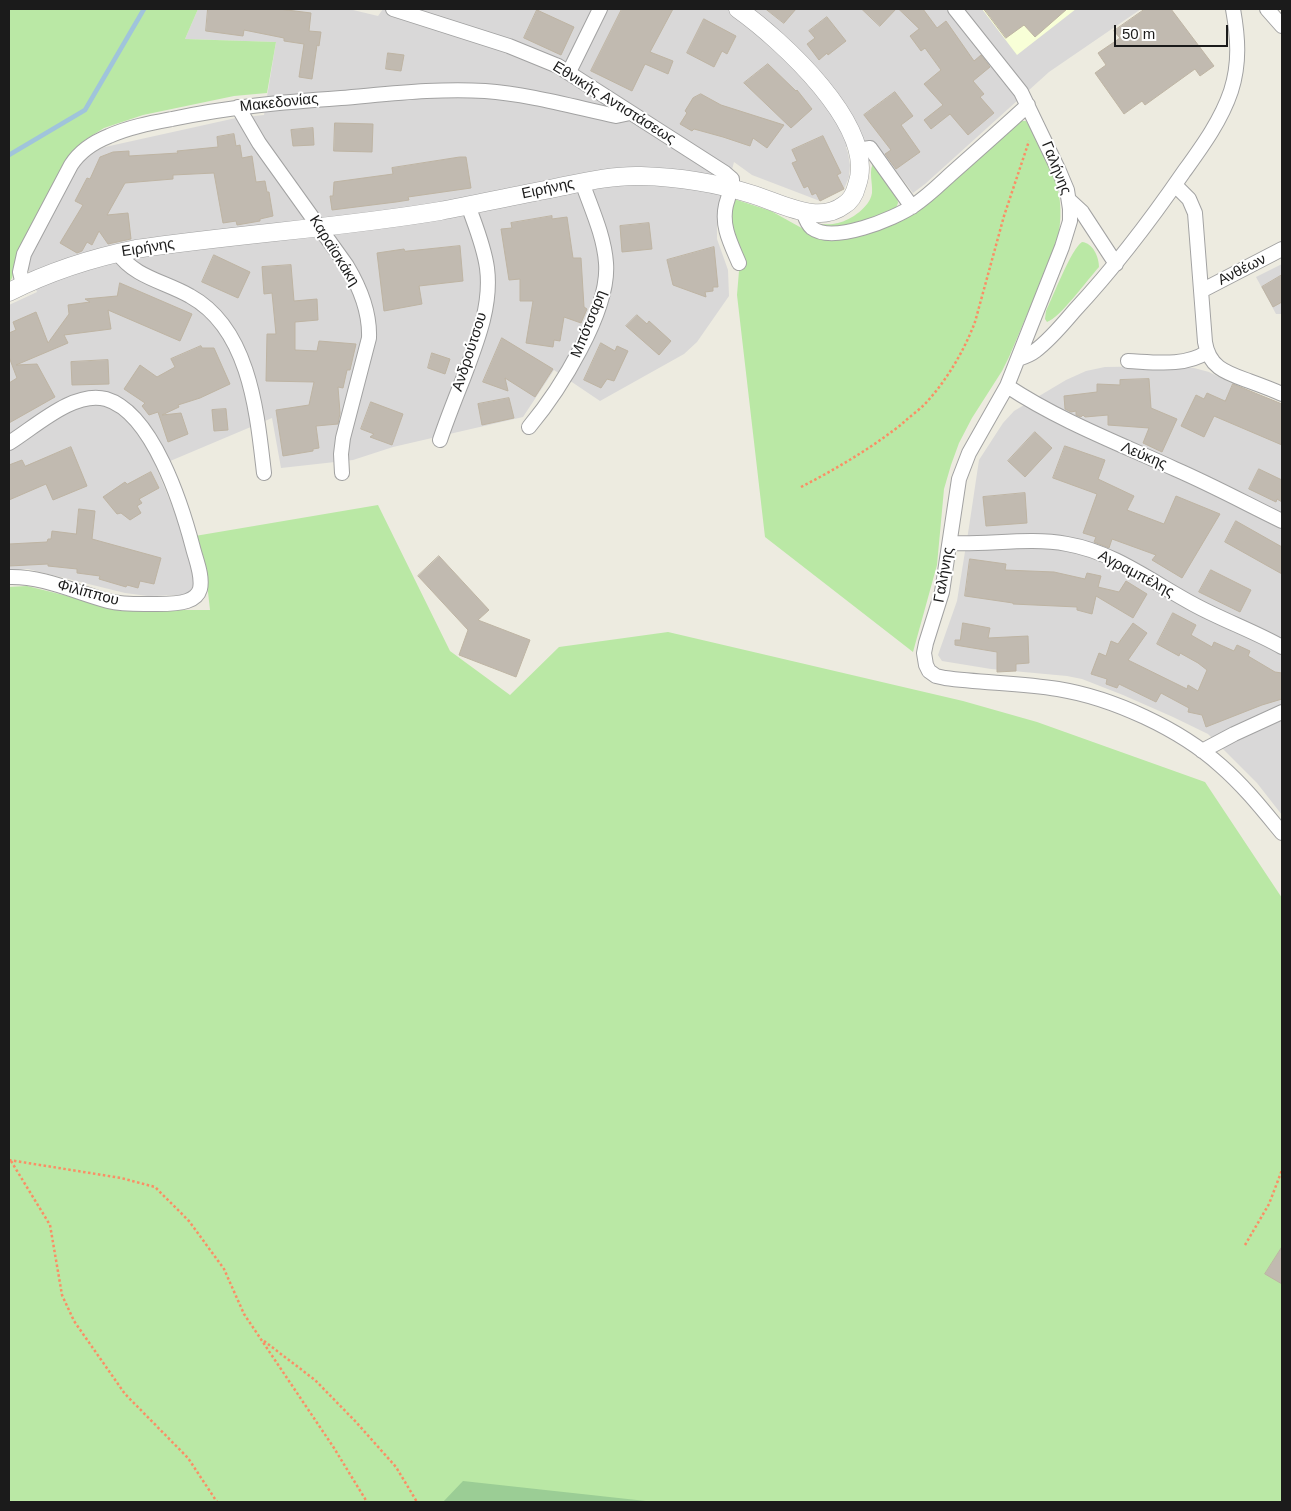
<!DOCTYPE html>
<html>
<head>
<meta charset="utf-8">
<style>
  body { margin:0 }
  #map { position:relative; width:1291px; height:1511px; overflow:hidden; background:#edebe0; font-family:Helvetica,sans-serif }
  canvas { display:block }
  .frame { position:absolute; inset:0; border:10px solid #1b1b1b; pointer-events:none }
  .scale { position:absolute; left:1114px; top:25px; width:114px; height:22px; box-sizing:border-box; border:2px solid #1b1b1b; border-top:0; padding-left:6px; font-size:15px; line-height:18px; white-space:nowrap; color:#1b1b1b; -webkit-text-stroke:4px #fff; paint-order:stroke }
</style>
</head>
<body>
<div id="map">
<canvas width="1291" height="1511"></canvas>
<div class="frame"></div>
<div class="scale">50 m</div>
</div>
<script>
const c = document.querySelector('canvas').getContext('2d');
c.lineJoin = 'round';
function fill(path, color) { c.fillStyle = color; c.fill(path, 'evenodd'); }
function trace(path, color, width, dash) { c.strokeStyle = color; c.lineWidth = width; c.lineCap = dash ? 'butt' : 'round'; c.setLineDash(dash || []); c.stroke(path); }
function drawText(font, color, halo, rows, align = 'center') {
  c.font = font + ' Helvetica,sans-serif'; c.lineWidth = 4; c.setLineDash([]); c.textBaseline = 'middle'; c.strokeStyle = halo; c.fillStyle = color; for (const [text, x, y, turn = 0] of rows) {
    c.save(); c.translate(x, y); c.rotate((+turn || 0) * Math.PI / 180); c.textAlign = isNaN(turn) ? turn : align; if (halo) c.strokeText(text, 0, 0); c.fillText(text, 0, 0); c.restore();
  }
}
const residential = new Path2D(`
  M198 9H349L378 16 383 9H1141L1049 72 925 184 913 193 874 142 846 147 848 153 850 165 849 177 844 189 820 201 752 175 734 162 717 226V239L728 270 729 296 697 342 684 354 600 401 554 370 523 417 393 447 353 460 281 468 272 418 156 467 184 535 194 576V584L191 590 184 595 148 596 125 593 28 569 9 570V305L37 292 28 269 31 254 73 175 83 161 98 150 105 147 236 118 264 115 276 42 185 39Z
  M1282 264V314H1276L1256 277Z
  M1170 366 1194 368 1209 372 1233 384 1282 404V815L1257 783 1208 734 1173 717 1123 695 1082 679 1067 676 991 669 942 661 938 655 957 601 969 527 979 460 1003 423 1014 411 1066 380 1086 371 1105 367Z`);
const education = new Path2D(`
  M982 9H1076L1017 55Z`);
const grass = new Path2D(`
  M9 9H198L185 39 276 42 267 93 234 96 143 115 104 128 85 140 75 149 68 158 41 206 18 253 12 278 9 283Z
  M1021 121H1026C1052 164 1068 192 1057 244L1009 357 1002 371 972 418 959 443 951 465 944 489 937 565 913 652 765 537 737 295 739 271 743 264 730 230V201L734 199 771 211 816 236 851 237 917 212Z
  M874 162 897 196 898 203 896 208 855 225 821 227 818 224C825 224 831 225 838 223 851 220 870 207 872 193 873 183 868 170 874 162Z
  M1082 242C1093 243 1099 257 1099 267 1088 279 1060 318 1047 322L1045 319 1046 311C1053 297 1071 249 1082 242Z
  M378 505 450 651 510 695 559 647 668 632 963 701 1037 722 1205 782 1282 898V1502H9V587L27 586 88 601 171 610H210L207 583 195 536Z`);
const forest = new Path2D(`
  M463 1481 655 1502H443Z`);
const stream = new Path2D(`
  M9 155 85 110 144 9`);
const building = new Path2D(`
  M208 9H279L311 13 309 31 321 32 319 46 317 45 312 79 299 77 304 44 284 41V38L244 30 243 36 206 31Z
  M622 9H673L650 52 673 61 668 74 645 64 632 91 591 71Z
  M766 9H796L784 23Z
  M862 9H896L880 26Z
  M899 9H923L937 28 946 21 974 61 981 55 990 67 973 81 984 94 980 97 994 113 968 135 950 114 931 129 924 120 943 105 924 84 941 70 925 48 921 51 910 36 919 29Z
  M984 9H1067L1035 37 1024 25 1006 38Z
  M1145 9H1171L1214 66 1200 76 1195 69 1145 105 1142 101 1124 114 1095 73 1106 65 1098 53 1120 38 1114 31Z
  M537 10 574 27 561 55 524 38Z
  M827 17 846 41 828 55 827 53 819 60 807 44 815 38 809 31Z
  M704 19 736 36 727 54 722 51 714 67 687 53Z
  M388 53 404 55 401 71 386 69Z
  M768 64 796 91 797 90 812 109 791 128 744 83Z
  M895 92 913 116 901 125 920 152 896 169 885 154 891 150 864 115Z
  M701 94 721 105 784 125 767 148 753 138 750 146 723 137 694 129 692 131 680 124 687 113 685 111 693 98Z
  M335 123 373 124 372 152 334 151Z
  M313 128 314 145 293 146 291 130Z
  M234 134 236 146 240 145 242 158 252 156 256 182 265 181 267 192H269L273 216 260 219V221L237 225 236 221 223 223 214 173 173 175V179L125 183 107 215 128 213 131 239 108 244 99 231 92 245 87 242 82 251 77 253 60 243 83 205 75 201 87 178 90 179 100 157 113 152 129 151V156L178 153 177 151 218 147 217 137Z
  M823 136 841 173 837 175 844 189 820 201 816 193 812 195 808 186 804 188 792 163 797 161 792 150Z
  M460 157H466L471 188 408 197 409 200 396 202 332 210 330 196H333L334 182 393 174 392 168Z
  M552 216V219L567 217 573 258H581L584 307 587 309 581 323 564 317 560 341 554 340 553 347 526 343 533 301H520V279L509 280 501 229 512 228 511 223Z
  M649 223 652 249 622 252 620 226Z
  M460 246 463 281 419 286 422 304 384 311 377 253 404 249 405 251Z
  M714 247 718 287H713V291L705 292 706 297 673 285 667 260Z
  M214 255 250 272 238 298 202 282Z
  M291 265 294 301 317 299 318 320 295 322V350L317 351 319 341 356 344 350 370H347L343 388 338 387 340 413 338 424 316 426 319 448 313 449V451L283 456 276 410 309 405 314 382 266 381 267 334H276L272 293 264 294 262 267Z
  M1282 275V302L1273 307 1262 287Z
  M120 283 192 314 180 341 108 310 111 329 64 335 68 343 16 365 37 364 55 397 9 423V383L17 378 9 357V333L16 330 13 322 36 312 48 343 69 314 68 305 90 302 85 299 117 296Z
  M637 315 647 324 649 321 671 341 659 355 626 326Z
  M502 338 553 369 535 397 505 378 508 391 483 382Z
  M601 343 615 351 617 346 628 351 614 381 607 379 601 388 584 380Z
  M201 346 202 348H214L230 384 200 398 178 405 179 407 162 415 181 413 188 434 168 442 158 412 149 415 142 406 145 403 124 389 140 365 157 377 175 367 171 359Z
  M432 353 450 359 445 374 428 368Z
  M108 360 109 384 72 385 71 362Z
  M1149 379 1151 408 1177 419 1162 452 1143 443 1149 428 1108 425V415L1085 417 1083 415 1081 417 1076 415V411L1071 412 1065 409 1064 396 1097 392V384L1120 385V380Z
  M1233 384 1282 404V445L1214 416 1204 437 1181 426 1196 395 1204 399 1207 393 1225 401Z
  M509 398 514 418 482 425 478 404Z
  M371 402 403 414 392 445 370 437 374 434 361 429Z
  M226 409 228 430 214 431 212 410Z
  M1035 432 1052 448 1025 477 1008 461Z
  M1065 446 1105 460 1098 479 1134 496 1127 510 1164 524 1176 496 1220 514 1182 578 1152 560 1156 555 1112 539 1109 548 1094 542 1096 537 1083 533 1097 494 1053 478Z
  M71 447 87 486 53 500 46 484 9 500V465L22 460 25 466Z
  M1259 469 1282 480V502L1277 499 1276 502 1249 489Z
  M151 472 159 488 139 499 142 503 137 506 141 513 130 520 121 513 117 514 103 497 125 482 127 484Z
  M1025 493 1027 523 986 526 983 497Z
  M79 509 95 511 92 539 161 558 154 584 140 581 138 588 127 585 126 587 99 579 100 576 77 573V569L48 566V564L9 566V544L47 542 48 539H51L52 531 76 534Z
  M1236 521 1282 547V574L1225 542Z
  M439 556 489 610 478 620 530 640 516 677 459 655 468 630 418 576Z
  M970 559 1006 564 1005 570 1054 572 1085 579 1087 573 1101 576 1098 587 1119 592 1126 581 1147 594 1133 618 1096 596 1092 614 1077 610V607L1013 604V603L965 596Z
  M1211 570 1251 590 1240 612 1199 592Z
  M1173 613 1196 625 1191 635 1212 647 1214 642 1234 651 1237 645 1250 651 1248 656 1275 672 1282 673V699L1262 705 1206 727 1202 715 1188 712 1189 708 1161 693 1156 702 1119 684 1117 688 1106 684 1107 679 1091 674 1099 653 1106 656 1111 641 1118 644 1133 623 1147 633 1128 660 1187 689 1188 685 1198 691 1207 670 1198 663 1180 653 1179 656 1157 644Z
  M963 623 990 628 988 638 1028 636 1029 663 1016 664V671L997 672V652L955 645V640H960Z
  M1282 1247V1284L1265 1274Z`);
const path = new Path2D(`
  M801 487C836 469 870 449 902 424 909 417 918 411 925 404 947 380 964 351 975 322L1004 216 1029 141
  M9 1160 121 1178 155 1187 189 1221 224 1269 244 1314 334 1448 367 1502
  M11 1161 50 1225 62 1295 74 1321 125 1394 188 1458 217 1502
  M1245 1245 1269 1204 1282 1170
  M264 1341 315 1380 356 1422 396 1467 417 1502`);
const minor = new Path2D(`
  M393 9 509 46 558 66 725 173 732 179V182C731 190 728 198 726 205 721 226 731 244 739 263
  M955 9 1021 92 1059 171 1067 190 1070 209V221L1062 247 1007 386 969 453 959 479 942 592 926 643 924 653 926 665 929 671 936 676 945 678C983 683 1021 683 1058 689 1113 698 1180 729 1221 766 1244 786 1263 810 1282 833
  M1267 9 1282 26
  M569 72 600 9
  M238 107 259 143 347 266C359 286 370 313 369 338L343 438 341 454 342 473
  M857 150 870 148 912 207
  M1175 185 1189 199 1195 213 1205 342C1209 368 1227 373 1249 381 1260 385 1271 389 1282 394
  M1069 200 1082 212 1116 264
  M803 211C805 217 807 224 812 228 833 244 894 219 913 206 927 197 939 185 951 174 977 151 1003 128 1028 105
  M118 253C134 277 166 282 190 296 250 329 257 413 264 473
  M23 285 20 272 24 254 71 165C80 151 94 142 109 136 129 127 151 123 172 119 228 107 284 102 341 98 389 94 437 88 485 91 528 94 574 107 616 116L630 113
  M1201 291 1282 249
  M1018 359C1024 357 1030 355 1035 351 1050 340 1063 324 1075 310 1114 268 1150 221 1183 173 1201 148 1221 121 1231 91 1240 63 1238 37 1233 9
  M1128 361C1153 362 1185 367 1207 352
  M1007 386C1060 421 1118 443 1175 469 1212 485 1247 504 1282 521
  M529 427C559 391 610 311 606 263 604 235 591 208 582 182
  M440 440C447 419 455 399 463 379 476 344 492 306 487 268 484 246 475 225 468 205
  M9 443C35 427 74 390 106 399 153 413 182 506 193 548 196 560 203 576 200 589 198 596 193 599 187 601 178 604 166 604 157 604 140 604 124 605 108 601 75 592 43 576 9 577
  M950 543C988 545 1030 537 1067 544 1114 552 1152 582 1193 604 1222 620 1254 631 1282 647
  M1202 751 1234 734 1282 712`);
const tertiary = new Path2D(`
  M9 292C49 272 91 258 136 249 237 234 339 228 440 211 477 204 513 196 550 189 580 183 610 175 641 176 678 177 716 183 751 194 771 200 791 211 812 213 823 214 835 212 844 205 851 201 855 193 857 185 878 127 780 39 738 9`);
const streetNames = [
  ["Μακεδονίας",279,103,-6],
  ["Εθνικής Αντιστάσεως",614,103,32],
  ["Γαλήνης",1056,168,68],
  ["Ειρήνης",548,189,-12],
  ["Ειρήνης",148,248,-9],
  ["Καραϊσκάκη",334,251,58],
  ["Ανθέων",1242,270,-27],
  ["Μπότσαρη",589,324,-68],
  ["Ανδρούτσου",470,352,-72],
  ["Λεύκης",1144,456,23],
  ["Αγραμπέλης",1136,574,28],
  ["Γαλήνης",944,575,-80],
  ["Φιλίππου",88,593,15]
];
fill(residential, '#d9d8d8');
fill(education, '#f8ffd7');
fill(grass, '#bae8a5');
fill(forest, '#9bcd95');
trace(stream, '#a0c4db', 4.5);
fill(building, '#c1bab0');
trace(building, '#beb4a3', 1);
trace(minor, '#a2a2a2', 16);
trace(tertiary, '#a2a2a2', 19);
trace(path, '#fa8e65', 2.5, [2.5, 2.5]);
trace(minor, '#fff', 14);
trace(tertiary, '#fff', 18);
drawText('15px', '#1b1b1b', '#fff', streetNames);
</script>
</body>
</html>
